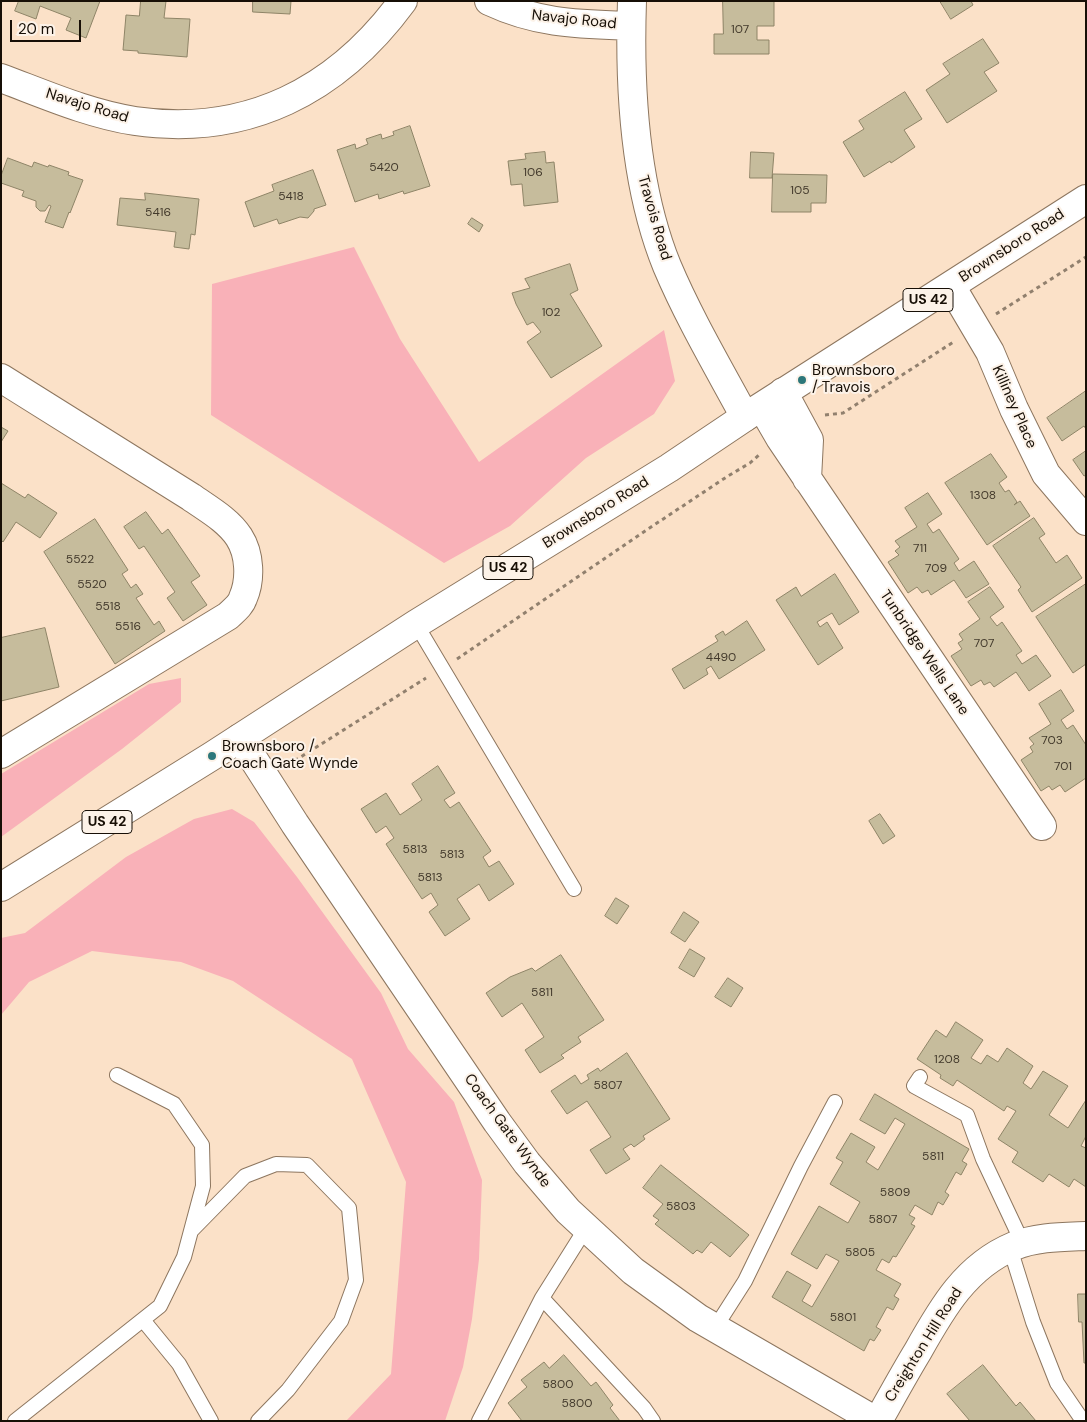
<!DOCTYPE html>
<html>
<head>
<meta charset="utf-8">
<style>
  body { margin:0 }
  #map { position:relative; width:1087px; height:1422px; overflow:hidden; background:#fbe1c8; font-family:"DM Sans",sans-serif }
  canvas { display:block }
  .frame { position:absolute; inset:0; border:2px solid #170f06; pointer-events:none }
  .scale { position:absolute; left:10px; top:20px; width:71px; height:22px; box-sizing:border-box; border:2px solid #170f06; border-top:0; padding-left:6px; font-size:15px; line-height:18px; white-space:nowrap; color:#170f06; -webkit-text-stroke:4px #fcf2e8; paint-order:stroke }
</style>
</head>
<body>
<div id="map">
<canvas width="1087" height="1422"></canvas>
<div class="frame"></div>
<div class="scale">20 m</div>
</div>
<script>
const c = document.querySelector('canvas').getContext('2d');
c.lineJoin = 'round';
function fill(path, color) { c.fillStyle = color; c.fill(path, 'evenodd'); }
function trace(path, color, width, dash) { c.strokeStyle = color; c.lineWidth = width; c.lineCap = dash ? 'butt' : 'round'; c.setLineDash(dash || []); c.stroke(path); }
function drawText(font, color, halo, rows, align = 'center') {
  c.font = font + ' "DM Sans",sans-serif'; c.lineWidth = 4; c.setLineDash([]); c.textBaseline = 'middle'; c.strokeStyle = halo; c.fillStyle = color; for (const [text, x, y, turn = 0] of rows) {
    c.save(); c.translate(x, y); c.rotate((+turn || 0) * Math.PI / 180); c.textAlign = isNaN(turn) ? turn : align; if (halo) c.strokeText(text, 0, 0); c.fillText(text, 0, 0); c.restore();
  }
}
const green = new Path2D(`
  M354 247 400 339 479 462 664 330 675 381 654 414 586 458 510 526 444 563 211 415 212 284Z
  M181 678V702L122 749 1 837V774L149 684Z
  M232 809 254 822 297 877 381 993 408 1049 454 1102 482 1180 479 1259 472 1319 463 1367 445 1421H346L391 1374 406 1182 352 1059 233 981 181 962 92 951 29 982 1 1015V938L25 933 126 857 194 819Z`);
const building = new Path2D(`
  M19 1H100L86 38 66 30 71 18 40 6 36 19 15 11Z
  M141 1H166L164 18 190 19 187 57 138 53V51L123 50 126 15 139 16Z
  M253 1H291L290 14 253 12Z
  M723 1H774V26H757V40H769V54H714V34H723Z
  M940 1H971L973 5 951 19Z
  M983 39 999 63 984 72 997 91 947 123 926 90 950 74 943 64Z
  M905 92 922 119 904 130 915 147 891 163 890 161 864 177 843 142 864 129 859 121Z
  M410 126 430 186 404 194 403 191 379 199 378 194 355 202 337 150 355 144 356 149 368 144 366 139 381 134 382 139 394 135 393 132Z
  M545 152 546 163 554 162 558 202 524 206 522 184 511 185 508 161 526 159 525 154Z
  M751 152 774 153 772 178H750Z
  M8 158 32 167 34 162 48 167 49 165 69 172 68 175 83 180 70 213 69 212 63 228 45 222 51 206 49 205 45 211H40L36 207V201L22 196 24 191 1 183V176Z
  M313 170 326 205 314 209V211L308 218 300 217 279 224 277 219 254 227 245 202 274 191 272 185Z
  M773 174 827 175 826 203H811V212H772Z
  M145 193 199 199 195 235 191 234 189 249 174 247 176 232 117 225 120 198 145 200Z
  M472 218 483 225 479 232 468 224Z
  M570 264 578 290 570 294 602 346 551 378 527 342 541 332 533 322 527 325 516 304 512 293 530 288 525 279Z
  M1086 391V429L1084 426 1062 441 1047 418Z
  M1 427 8 431 1 442Z
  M1086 451V475L1084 476 1073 460Z
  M991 454 1007 477 999 483 1005 492 1009 490 1017 502 1014 505 1020 501 1030 516 987 545 945 483Z
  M1 483 25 498 28 494 57 513 40 538 16 522 3 542 1 540Z
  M928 493 942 514 927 524 933 533 939 529 959 559 954 563 959 571 974 561 989 584 966 598 954 580 931 595 928 590 922 593 917 587 908 593 888 562 899 555 895 551 900 547 895 541 917 527 905 508Z
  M146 512 162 534 168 529 200 576 191 582 207 605 183 621 167 598 175 592 144 546 139 549 124 527Z
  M1034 518 1045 534 1039 538 1056 563 1067 555 1082 578 1032 612 1018 590 1021 587 993 546Z
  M95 519 128 570 122 574 131 588 136 584 143 594 136 598 154 625 159 621 165 631 115 664 44 552Z
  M835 574 859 612 839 625 832 613 817 622 820 627 827 622 843 648 818 665 776 600 796 587 801 596Z
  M1086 584V664L1073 673 1036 617Z
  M990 587 1004 607 990 617 997 626 1002 622 1022 651 1016 655 1022 664 1036 655 1051 676 1029 691 1016 672 994 687 990 682 984 685 981 680 971 686 951 656 962 649 958 643 963 640 959 634 980 619 968 602Z
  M747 621 765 650 719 679 711 666 706 669 708 674 684 689 672 669 718 641 715 636 723 631 725 635Z
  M45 628 59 687 1 701V638Z
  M1061 690 1074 711 1061 720 1067 729 1073 725 1086 745V778L1065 792 1060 785 1052 790 1049 786 1041 791 1021 760 1033 752 1030 747 1034 744 1029 738 1051 724 1039 704Z
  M438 766 455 793 444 800 450 808 459 802 491 851 483 857 489 867 499 861 514 884 489 901 479 884 457 899 470 919 445 936 429 912 438 905 431 893 422 899 386 844 394 838 386 826 376 833 361 809 386 793 400 815 422 800 412 784Z
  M880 814 895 836 883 844 869 821Z
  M616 898 629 906 617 924 605 916Z
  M684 912 699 922 685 942 671 933Z
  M690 949 705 958 694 977 679 968Z
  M561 955 604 1020 578 1037 581 1042 561 1055 564 1058 540 1073 525 1050 544 1037 522 1003 502 1017 486 993 510 977 532 968 535 971Z
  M728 978 743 988 731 1007 715 997Z
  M956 1022 983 1040 971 1058 981 1064 987 1055 998 1062 1007 1048 1033 1066 1023 1083 1031 1089 1043 1071 1068 1086 1049 1115 1068 1128 1086 1100V1136L1081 1146 1086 1148V1187L1074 1179 1069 1187 1049 1174 1043 1182 1012 1162 1018 1152 998 1139 1016 1111 1007 1106 1004 1111 957 1080 953 1086 940 1078 941 1075 917 1059 936 1030 946 1037Z
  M627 1053 670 1119 643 1136 645 1139 634 1147 631 1144 623 1149 630 1159 606 1174 590 1150 611 1137 587 1101 567 1114 551 1091 575 1075 581 1084 589 1079 587 1075 598 1068 600 1071Z
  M875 1094 969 1149 962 1161 967 1164 961 1175 956 1172 945 1192 949 1195 943 1205 938 1202 932 1215 915 1205 909 1215 915 1218 911 1224 915 1226 896 1257 893 1256 889 1263 882 1259 876 1270 901 1284 894 1296 899 1299 893 1310 887 1307 876 1327 881 1330 874 1341 870 1339 864 1351 772 1297 787 1271 811 1285 802 1301 812 1307 839 1261 826 1254 817 1269 791 1254 819 1206 848 1223 860 1202 830 1184 843 1162 836 1158 851 1133 875 1147 866 1162 878 1170 905 1124 895 1118 885 1134 860 1120Z
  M661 1165 749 1235 730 1257 711 1242 702 1253 697 1250 693 1254 655 1224 659 1220 653 1216 663 1204 643 1188Z
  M1078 1294H1086V1363H1084L1082 1322H1079Z
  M564 1355 591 1386 596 1382 613 1405 610 1408 620 1421H522L508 1403 527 1387 521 1380 544 1362 549 1368Z
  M983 1365 1016 1406 1020 1402 1036 1421H970L947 1394Z`);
const path = new Path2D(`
  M996 314 1086 257
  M825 415 843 413 955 341
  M457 659 648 529 728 476 750 463 760 454
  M288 765 426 678`);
const lane = new Path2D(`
  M416 624 574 889
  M920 1077 914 1086 967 1115 983 1159 1023 1244
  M192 1230 245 1176 276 1164 307 1165 349 1208 356 1280 341 1321 288 1390 258 1421
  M1010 1248 1033 1322 1057 1383 1083 1421
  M542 1298 644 1408 653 1421
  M143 1320 179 1364 211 1421
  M715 1328 745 1281 801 1166 835 1102
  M15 1421 160 1306 184 1257 203 1186 202 1145 174 1104 117 1075
  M479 1421 542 1298 586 1228`);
const street = new Path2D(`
  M489 1C538 24 579 24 631 26
  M632 1C629 87 634 185 667 266 689 318 718 367 745 417
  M1 78C44 94 89 114 135 121 247 137 337 91 403 1
  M951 286 990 352 1014 409 1046 474 1086 521
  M1 378 191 497C208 509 228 520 239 537 250 554 251 580 243 598 241 605 233 611 228 616L1 754
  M783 392 809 440 807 479
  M762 407 780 438 1042 826
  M240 738 295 824 497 1122 527 1163 568 1211 633 1271 698 1318 876 1421
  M878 1421C891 1398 904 1374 918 1351 942 1308 966 1266 1014 1246 1036 1237 1062 1237 1086 1236`);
const primary = new Path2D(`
  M1 887 212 756 416 624 669 468 745 417 1086 199`);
const markers = [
  [802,380,5,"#2d777a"],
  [212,756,5,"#2d777a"]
];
const numberNames = [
  ["107",740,30],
  ["5420",384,168],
  ["106",533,173],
  ["105",800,191],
  ["5418",291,197],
  ["5416",158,213],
  ["102",551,313],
  ["1308",983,496],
  ["711",920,549],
  ["5522",80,560],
  ["709",936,569],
  ["5520",92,585],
  ["5518",108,607],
  ["5516",128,627],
  ["707",984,644],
  ["4490",721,658],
  ["703",1052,741],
  ["701",1063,767],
  ["5813",415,850],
  ["5813",452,855],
  ["5813",430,878],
  ["5811",542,993],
  ["1208",947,1060],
  ["5807",608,1086],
  ["5811",933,1157],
  ["5809",895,1193],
  ["5803",681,1207],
  ["5807",883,1220],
  ["5805",860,1253],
  ["5801",843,1318],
  ["5800",558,1385],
  ["5800",577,1404]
];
const shields = [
  [928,300,50],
  [508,568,50],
  [107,822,50]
];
const shieldNames = [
  ["US 42",928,300],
  ["US 42",508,568],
  ["US 42",107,822]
];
const streetNames = [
  ["Navajo Road",574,20,6],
  ["Navajo Road",87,106,17],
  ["Travois Road",654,218,74],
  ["Brownsboro Road",1012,246,-33],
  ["Killiney Place",1014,407,66],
  ["Brownsboro Road",596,513,-32],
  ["Tunbridge Wells Lane",924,653,56],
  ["Coach Gate Wynde",507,1131,54],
  ["Creighton Hill Road",924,1345,-58]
];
const poiNames = [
  ["Brownsboro",812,371],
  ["/ Travois",812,388],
  ["Brownsboro /",222,747],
  ["Coach Gate Wynde",222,764]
];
fill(green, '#f9b1b8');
fill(building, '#c6bc9c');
trace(building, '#8e8467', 1);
trace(lane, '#8d765f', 16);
trace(street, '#8d765f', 30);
trace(primary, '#8d765f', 30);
trace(path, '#91806e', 3, [4, 4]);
trace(lane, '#fff', 14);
trace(street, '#fff', 28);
trace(primary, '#fff', 28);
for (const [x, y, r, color] of markers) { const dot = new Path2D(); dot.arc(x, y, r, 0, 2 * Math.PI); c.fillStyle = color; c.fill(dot); trace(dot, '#fcf2e8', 2); }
drawText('12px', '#433a2c', null, numberNames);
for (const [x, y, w] of shields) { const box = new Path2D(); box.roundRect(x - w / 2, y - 11.5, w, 23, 4); c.fillStyle = '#fcf2e8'; c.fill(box); trace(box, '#170f06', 1); }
drawText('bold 14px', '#170f06', null, shieldNames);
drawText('15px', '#170f06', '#fcf2e8', streetNames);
drawText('15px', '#170f06', '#fcf2e8', poiNames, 'left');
</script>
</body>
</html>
